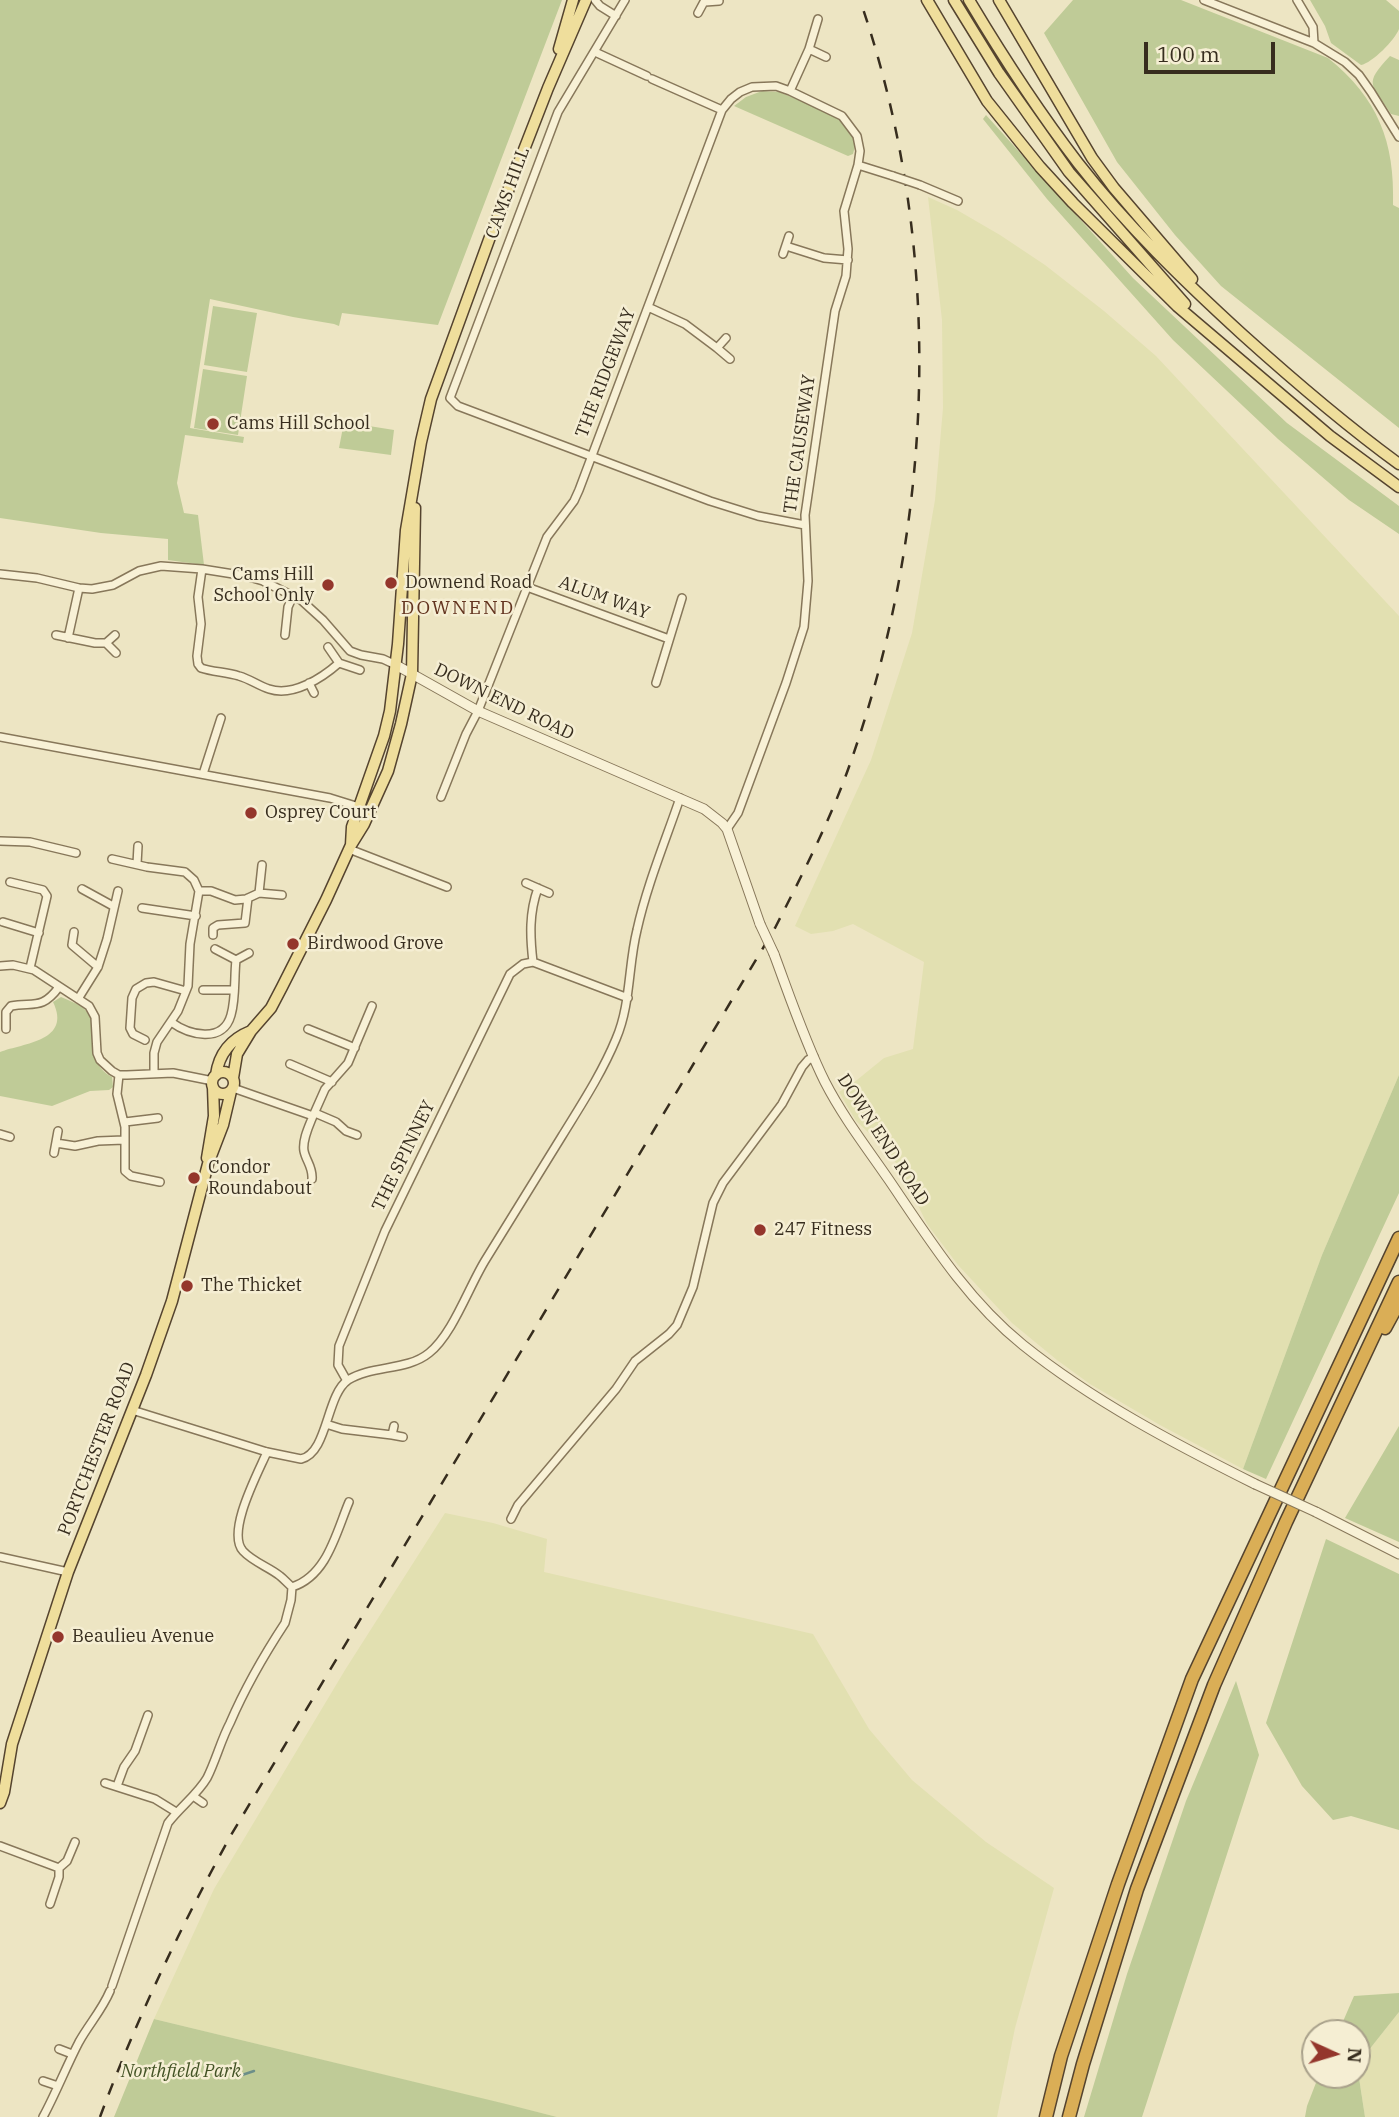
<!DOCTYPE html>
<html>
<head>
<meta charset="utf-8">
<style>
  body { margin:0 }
  #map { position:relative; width:1399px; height:2117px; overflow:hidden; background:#ede5c3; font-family:"IBM Plex Serif",serif }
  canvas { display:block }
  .north { position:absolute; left:1301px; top:2019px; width:70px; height:70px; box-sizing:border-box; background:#f5eed3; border:2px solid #a9a18b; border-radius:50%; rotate:94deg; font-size:19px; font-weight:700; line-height:28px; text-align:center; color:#372d1e }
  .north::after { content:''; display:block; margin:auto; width:24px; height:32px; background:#94362c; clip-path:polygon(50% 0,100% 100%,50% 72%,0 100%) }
  .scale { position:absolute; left:1144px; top:42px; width:131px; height:32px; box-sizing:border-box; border:4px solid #372d1e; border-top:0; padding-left:9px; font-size:21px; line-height:24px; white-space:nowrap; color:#372d1e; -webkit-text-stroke:5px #f5eed3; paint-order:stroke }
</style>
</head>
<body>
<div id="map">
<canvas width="1399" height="2117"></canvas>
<div class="north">N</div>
<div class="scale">100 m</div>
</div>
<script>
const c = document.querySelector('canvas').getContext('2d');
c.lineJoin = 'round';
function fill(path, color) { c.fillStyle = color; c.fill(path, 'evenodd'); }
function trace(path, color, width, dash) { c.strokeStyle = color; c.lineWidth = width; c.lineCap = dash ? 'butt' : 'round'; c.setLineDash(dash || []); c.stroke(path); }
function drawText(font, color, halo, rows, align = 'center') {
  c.font = font + ' "IBM Plex Serif",serif'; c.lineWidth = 5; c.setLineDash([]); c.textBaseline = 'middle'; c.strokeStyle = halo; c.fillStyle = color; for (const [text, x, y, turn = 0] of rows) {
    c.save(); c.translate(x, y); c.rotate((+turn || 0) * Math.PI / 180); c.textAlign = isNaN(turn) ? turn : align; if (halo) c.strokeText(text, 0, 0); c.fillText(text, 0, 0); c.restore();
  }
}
const farmland = new Path2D(`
  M928 197 957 210 1000 235 1045 265 1104 311 1156 356 1399 616V1075L1322 1255 1243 1469 1160 1425 1090 1384 1057 1360 1012 1323 958 1265 927 1224 900 1168 883 1146 856 1121 839 1092 852 1084 884 1058 913 1049 924 962 853 924 833 931 811 934 795 926 871 760 912 633 935 500 943 408 942 320Z
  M445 1513 493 1523 547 1539 544 1572 813 1634 869 1729 912 1780 986 1842 1054 1888 1015 2028 997 2117H557L154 2019 214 1889 345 1670Z
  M1399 2012V2117H1365L1357 2065Z`);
const green = new Path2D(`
  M0 0H562L438 325 342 313 339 326 334 324 293 317 210 299 190 428 244 437 243 443 185 435 177 483 184 513 198 515 204 565 168 560V539L101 533 0 518Z
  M1073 0H1181L1328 58C1378 98 1395 142 1393 205L1399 208V428L1221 286 1175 235 1117 162 1044 33Z
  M1310 0H1386L1399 11C1399 16 1399 25 1399 29 1395 40 1372 63 1361 65L1331 43 1325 26Z
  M1390 56 1399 60V116L1391 114C1371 83 1363 85 1390 56Z
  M762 91 779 92 840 117 853 138 855 146 853 154 848 156 734 106 746 97Z
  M986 115 1133 278 1287 423 1399 506V534L1349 500 1278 439 1173 340 1047 199 983 119Z
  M213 306 257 313 247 372 204 365Z
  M203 369 247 376 238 435 194 428Z
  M344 422 394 430 391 455 339 448Z
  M61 997C68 1000 76 1003 82 1007 105 1024 79 1059 112 1077L113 1087 109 1090 90 1091 52 1106 0 1096V1052C24 1043 72 1041 53 1002Z
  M1399 1075V1193L1266 1479 1243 1469 1322 1255Z
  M1399 1426V1542L1345 1518Z
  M1326 1539 1399 1574V1830L1351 1816 1333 1820 1302 1786 1266 1723Z
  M1236 1681 1259 1755 1142 2117H1084L1127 1974 1186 1801Z
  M1399 1993V2012L1357 2065 1365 2117H1305L1307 2106 1319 2075H1357V2033H1338L1354 1996Z
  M154 2019 506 2104 557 2117H114Z`);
const stream = new Path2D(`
  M239 2076 254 2071`);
const minor = new Path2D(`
  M595 0 600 6 616 16
  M625 0 558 112 450 398 458 406 710 501 758 516 805 525
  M1204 0 1314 43 1345 62 1359 75 1371 92 1399 137
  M1297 0 1313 27 1314 43
  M705 2 719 1
  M698 13 705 0
  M809 49 826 57
  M595 52 647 76
  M652 79 722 110
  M790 91 809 49 818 19
  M858 165 893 176
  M920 185 958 201
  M786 246 824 258 848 260
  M783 254 789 236
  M648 307 685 324 717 348 726 338
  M717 348 730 359
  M202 569 198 597 201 624 197 656 198 664 201 668C213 672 226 672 239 676 250 679 259 686 269 689 293 697 322 678 339 663
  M0 574 37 578 79 588 92 589 113 585 139 571 161 566 202 569 246 576 263 581 301 600 323 620 350 651 361 655 383 659 396 665
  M527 587 669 639
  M56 635 95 643H106
  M115 635 106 643 116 653
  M285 635 288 607 293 596
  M68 638 79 588
  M328 647 339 663 360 670
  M309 683 314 693
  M656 683 682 598
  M0 737 330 798 359 807
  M203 774 221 718
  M441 797 466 734 478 711 547 537 574 501 579 490 722 110 731 99 740 92 752 87 776 86 790 91 842 116 857 136 860 151 858 165 844 211 848 249 846 276 835 311 805 515 808 581 804 627 786 683 738 813 727 829
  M0 841 30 842 76 853
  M349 849 447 887
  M112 859 147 867 185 872 194 880 199 891 190 944 188 986 178 1011 157 1042 154 1053V1072
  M137 864 138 846
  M10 882 43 890 47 896 30 968
  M526 883 549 893
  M82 889 113 906
  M199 891H211L235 900 246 899 259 893 282 895
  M259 893 262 865
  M142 908 196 916
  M3 922 39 933
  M74 932 72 945 98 967
  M213 935V928L218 925 245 923 248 898
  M215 949 236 960 249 953
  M533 962 628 998
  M0 966 13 965 34 970 89 1006 95 1017 97 1053 100 1060 112 1071 119 1075H127L173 1073 213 1081
  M203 990H234
  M78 999 98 967 107 939 118 891
  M171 1022C189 1035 223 1044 231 1015 236 998 234 977 236 960
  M6 1029V1012L11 1006C34 1002 42 1010 59 987
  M308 1029 355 1048
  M145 1040 133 1034 130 1028 132 998 136 989 146 983 154 982 186 991
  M290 1064 332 1082
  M119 1075 117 1094 125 1127V1171L131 1176 160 1182
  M233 1088 313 1116 325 1089 348 1063 372 1006
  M315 1113 336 1122 346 1131 357 1135
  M125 1122 158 1118
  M0 1134 10 1137
  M56 1143 75 1146 98 1141 124 1140
  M54 1153 58 1131
  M312 1179C313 1167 306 1161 304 1151 302 1140 309 1126 313 1116
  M347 1381 338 1365 339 1346 385 1231 510 974 523 964 533 962C530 936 529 913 538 888
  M132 1410 267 1452 301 1459C328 1453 326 1395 348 1380 372 1365 407 1371 429 1353 453 1334 469 1286 486 1259 511 1218 537 1177 562 1136 581 1105 602 1073 616 1039 631 1004 628 966 637 930 647 885 665 842 680 798
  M326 1424 342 1429 392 1435 394 1426
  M392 1435 403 1437
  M511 1519 518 1505 616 1389 635 1361 669 1334 677 1325 693 1287 713 1203 723 1183 782 1104 802 1067 808 1060 814 1057
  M0 1557 68 1572
  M292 1587C327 1576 336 1533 349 1502
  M105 1783 155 1799 176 1812
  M117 1786 124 1767 135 1751 148 1715
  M193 1796 203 1803
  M0 1846 59 1868 67 1861 75 1842
  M50 1904 59 1877V1868
  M112 1986 168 1823C180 1807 197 1795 207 1778 216 1760 221 1740 230 1723 245 1688 264 1655 285 1623L291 1600 292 1587C288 1584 284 1579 280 1576 269 1567 253 1562 243 1551 226 1532 258 1473 267 1452
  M59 2049 72 2054
  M43 2081 58 2086
  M43 2117C56 2093 66 2067 79 2042 89 2024 102 2010 110 1991`);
const tertiary = new Path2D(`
  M396 665 478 711 704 809 722 823 727 829 760 924
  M774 954C790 997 805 1042 825 1082 843 1117 867 1148 889 1180 929 1239 967 1300 1023 1345 1093 1401 1175 1444 1255 1484
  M1316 1512 1399 1554`);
const primary = new Path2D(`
  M927 0 987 101 1040 167 1073 203 1177 306 1330 436 1399 487
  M954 0 999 73 1069 172 1185 304
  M969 0C1003 57 1038 111 1078 163 1127 226 1185 282 1243 335 1293 380 1344 424 1399 464
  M999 0 1092 158 1114 188 1192 279
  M559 49 573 0
  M351 845 352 827 384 736 390 711 398 644 406 530 421 442 431 399 490 237 548 88 586 0
  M212 1083a11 11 0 1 1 22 0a11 11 0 1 1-22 0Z
  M216 1075C219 1053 231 1039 251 1031
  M233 1078 237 1054 251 1031 271 1008 282 987 326 900 351 845 364 824 388 771 401 724 412 674 415 508
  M207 1158 214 1116 213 1087
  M0 1803 4 1792 12 1744 68 1572 146 1375 172 1301 208 1164 223 1125 231 1091`);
const motorway = new Path2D(`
  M1385 1328 1399 1302
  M1046 2117 1061 2056 1118 1884 1192 1679 1399 1238
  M1069 2117 1083 2064 1137 1889 1214 1685 1286 1522 1399 1282`);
const rail = new Path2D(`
  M100 2117C136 2020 181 1926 231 1835L775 928C802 875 830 821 850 764 936 519 945 247 860 0`);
const minorBridge = new Path2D(`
  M893 176 920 185`);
const tertiaryBridge = new Path2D(`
  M760 924 774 954
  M1255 1484 1316 1512`);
const markers = [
  [213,424,7,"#94362c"],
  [391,583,7,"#94362c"],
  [328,585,7,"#94362c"],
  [251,813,7,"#94362c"],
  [293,944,7,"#94362c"],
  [194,1178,7,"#94362c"],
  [760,1230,7,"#94362c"],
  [187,1286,7,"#94362c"],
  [58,1637,7,"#94362c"]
];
const streetNames = [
  ["CAMS HILL",508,193,-70],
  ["THE RIDGEWAY",606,373,-69],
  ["THE CAUSEWAY",800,444,-82],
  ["ALUM WAY",604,598,20],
  ["DOWN END ROAD",504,702,26],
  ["DOWN END ROAD",883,1140,57],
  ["THE SPINNEY",404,1156,-64],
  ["PORTCHESTER ROAD",97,1449,-69]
];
const poiNames = [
  ["Cams Hill School",227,424],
  ["Cams Hill",314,575,"right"],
  ["School Only",314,596,"right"],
  ["Downend Road",405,583],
  ["Osprey Court",265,813],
  ["Birdwood Grove",307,944],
  ["Condor",208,1168],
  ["Roundabout",208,1189],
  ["247 Fitness",774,1230],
  ["The Thicket",201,1286],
  ["Beaulieu Avenue",72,1637]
];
const parkNames = [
  ["Northfield Park",181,2072]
];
const neighbourhoodNames = [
  ["DOWNEND",458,609]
];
fill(farmland, '#e2e0b1');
fill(green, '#bfcb97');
trace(stream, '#6c8e89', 2.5);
trace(minor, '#87775a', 10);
trace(tertiary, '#87775a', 11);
trace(primary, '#55442f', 13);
trace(motorway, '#55442f', 15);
trace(minor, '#f8f1d6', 7);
trace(tertiary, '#f8f1d6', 9);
trace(primary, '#efde9c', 10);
trace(motorway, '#daae56', 12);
trace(rail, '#372d1e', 2.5, [12, 12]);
trace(minorBridge, '#87775a', 10, []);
trace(tertiaryBridge, '#87775a', 11, []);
trace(minorBridge, '#f8f1d6', 7);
trace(tertiaryBridge, '#f8f1d6', 9);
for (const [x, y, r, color] of markers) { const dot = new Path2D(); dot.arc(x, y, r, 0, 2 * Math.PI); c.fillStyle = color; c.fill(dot); trace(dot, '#f5eed3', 2.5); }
drawText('18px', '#372d1e', '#f5eed3', streetNames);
drawText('18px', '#372d1e', '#f5eed3', poiNames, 'left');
drawText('italic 18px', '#435325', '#f5eed3', parkNames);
c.letterSpacing = '2px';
drawText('19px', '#63341f', '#f5eed3', neighbourhoodNames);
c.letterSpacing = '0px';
</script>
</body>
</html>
